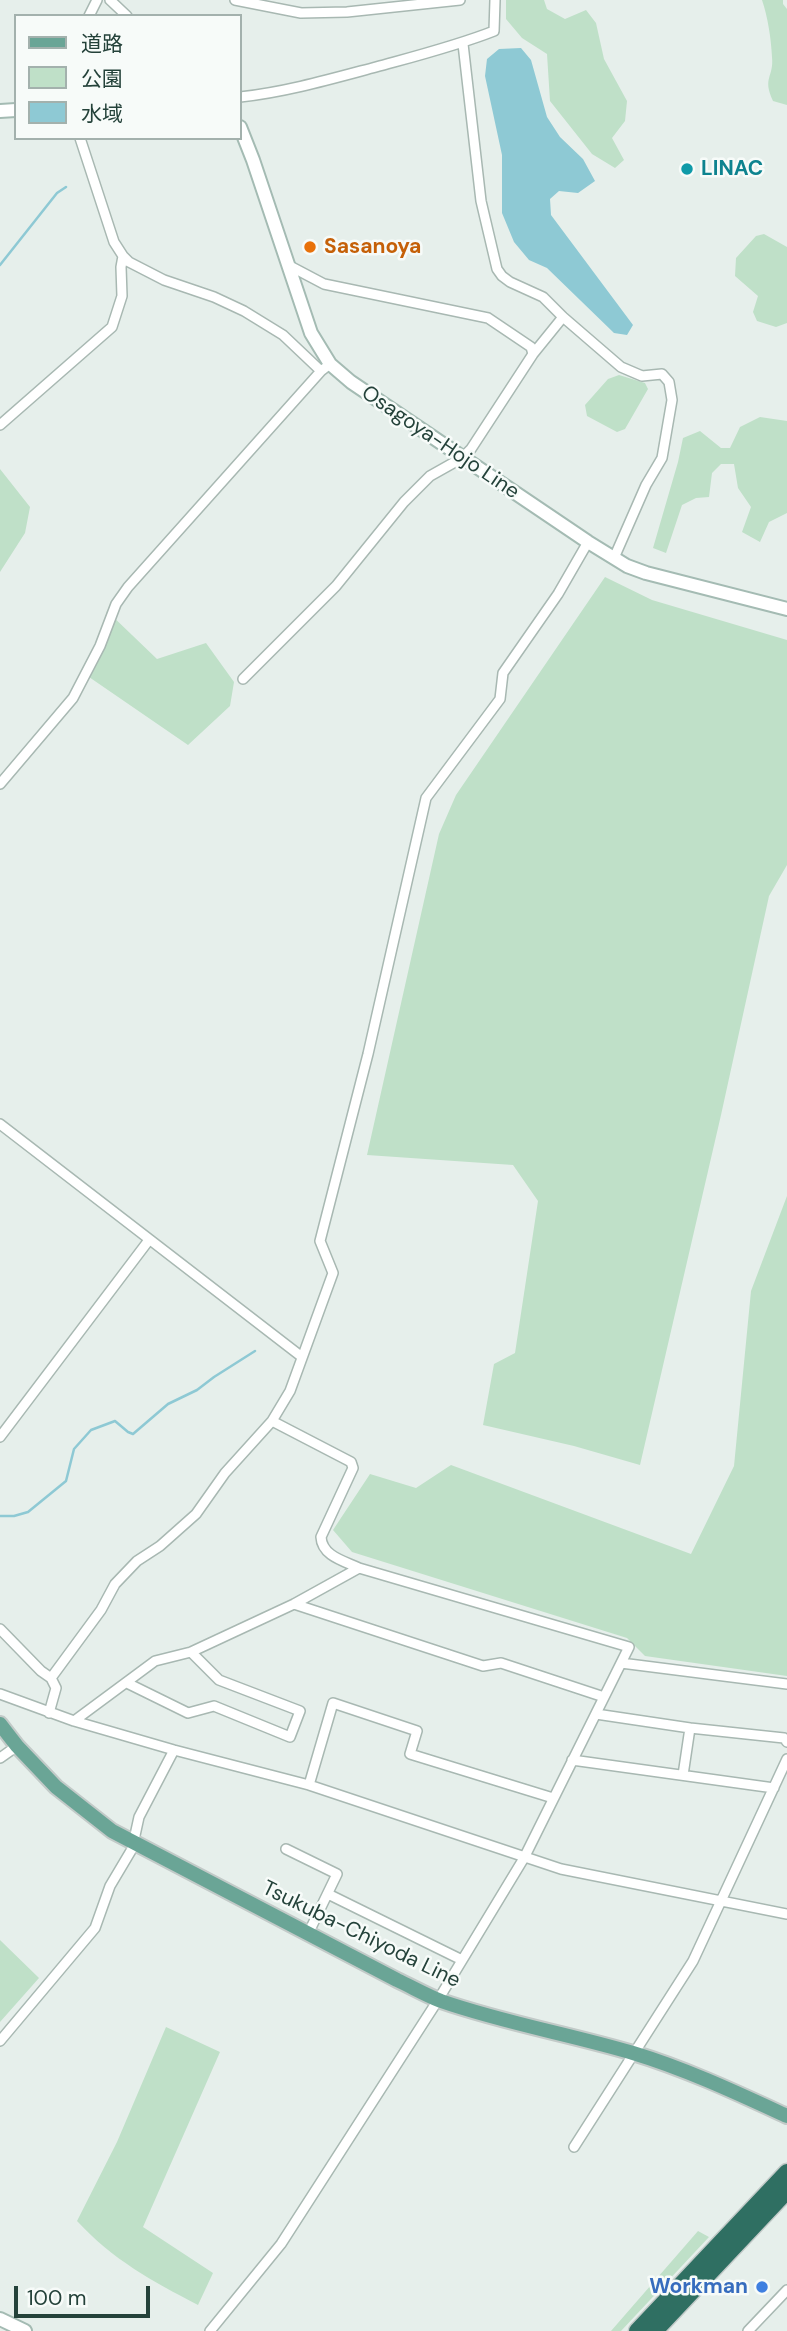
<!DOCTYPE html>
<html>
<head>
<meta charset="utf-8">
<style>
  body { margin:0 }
  #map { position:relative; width:787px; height:2331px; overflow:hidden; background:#e6efeb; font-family:"DM Sans","Noto Sans JP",sans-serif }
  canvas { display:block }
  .legend { position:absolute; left:14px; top:14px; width:228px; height:126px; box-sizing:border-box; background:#f7fbf9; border:2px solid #a3b1ad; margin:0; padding:9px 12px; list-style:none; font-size:21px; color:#24423a }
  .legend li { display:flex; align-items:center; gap:14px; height:35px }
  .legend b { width:35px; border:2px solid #a3b1ad }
  .scale { position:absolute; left:14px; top:2286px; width:136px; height:32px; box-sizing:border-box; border:4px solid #24423a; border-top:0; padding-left:9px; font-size:21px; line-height:24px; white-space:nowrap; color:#24423a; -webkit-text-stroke:5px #f7fbf9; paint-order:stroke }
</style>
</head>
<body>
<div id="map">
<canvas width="787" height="2331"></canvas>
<ul class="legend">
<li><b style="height:9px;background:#6aa596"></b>道路</li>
<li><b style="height:19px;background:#bfe0c8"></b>公園</li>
<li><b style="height:19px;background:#8ec9d4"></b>水域</li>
</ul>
<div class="scale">100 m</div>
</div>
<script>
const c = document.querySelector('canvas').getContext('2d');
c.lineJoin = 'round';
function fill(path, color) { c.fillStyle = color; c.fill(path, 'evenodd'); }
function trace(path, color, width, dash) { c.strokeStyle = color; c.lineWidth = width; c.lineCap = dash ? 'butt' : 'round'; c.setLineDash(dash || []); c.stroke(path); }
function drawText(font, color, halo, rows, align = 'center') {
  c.font = font + ' "DM Sans",sans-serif'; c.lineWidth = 5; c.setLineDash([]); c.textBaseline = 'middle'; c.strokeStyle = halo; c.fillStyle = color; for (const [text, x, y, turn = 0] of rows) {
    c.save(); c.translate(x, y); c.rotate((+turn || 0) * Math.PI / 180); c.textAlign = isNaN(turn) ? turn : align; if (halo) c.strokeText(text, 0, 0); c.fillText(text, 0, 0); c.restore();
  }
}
const green = new Path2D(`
  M506 0H544L547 9 565 19 586 10 596 23 604 59 627 101 625 121 612 138 624 160 615 168 592 154 550 101 547 54 522 38 506 19Z
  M762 0H783V4L787 9V105L773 101C762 77 774 78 772 57 771 38 768 18 762 0Z
  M764 234 787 247V323L776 327 757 321 753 312 758 296 735 276 736 258 756 236Z
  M619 375 645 383 648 389 625 429 617 432 587 416 585 405 608 379Z
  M760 417 787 421V513L769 522 760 542 742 532 751 507 738 488 734 464H721L712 473 709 497 696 498 682 505 666 553 653 548 678 462 683 438 700 431 721 448H730L740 427Z
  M0 469 30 507 25 533 0 572Z
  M605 577 652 600 787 640V865L769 896 721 1115 640 1465 574 1446 483 1425 494 1364 515 1353 538 1201 513 1165 367 1155 439 834 456 795Z
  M107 611 157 659 206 643 234 682 230 706 188 745 89 677Z
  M787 1196V1676L645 1656 627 1638 352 1552 333 1530 370 1474 416 1488 451 1465 691 1554 734 1466 751 1291Z
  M0 1940 39 1978 0 2022Z
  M166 2027 220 2052 143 2227 213 2273 198 2305C152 2281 113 2260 77 2221L117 2142Z
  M698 2231 709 2237 621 2331H611Z`);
const water = new Path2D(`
  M521 48 531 60 547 117 560 137 583 159 595 181 578 193 559 191 550 199 551 215 633 325 627 335 614 333 547 268 529 260 514 242 502 213V155L485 76 487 59 499 49Z`);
const stream = new Path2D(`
  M0 265 57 193 66 187
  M0 1516H14L28 1512 66 1481 74 1449 91 1430 115 1421 128 1432 133 1434 168 1404 197 1390 214 1377 255 1351`);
const street = new Path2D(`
  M110 0 127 16
  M235 0 301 13 347 12 460 0
  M89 16 97 0
  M463 44 481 201 497 269 502 276 510 282 543 297 563 317 621 367 642 376 662 374 669 382 672 400 662 458 646 485 614 558
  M240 97C286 92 331 79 376 67 416 56 456 46 494 31L495 0
  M80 138 114 242 123 256 129 262 164 280 214 297 244 311 283 335 321 371
  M533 354 563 317
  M0 425 112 327 122 296 121 267 123 256
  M243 679 336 586 404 502 430 476 462 458 471 449 533 354 531 347 488 318 324 284 288 265
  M0 784 73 698 100 646 116 604 128 587 321 371 330 364
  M0 1124 302 1357
  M0 1437 149 1240
  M294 1604 483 1666 501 1663 604 1697
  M0 1629 41 1671 51 1678 56 1688 49 1713
  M621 1663 787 1684
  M51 1678 101 1610 115 1584 137 1561 160 1546 196 1514 225 1473 272 1421 290 1391 333 1273 320 1241 368 1054 426 798 500 699 503 673 558 594 588 542
  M127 1683 188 1713 214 1706 290 1737 300 1711 219 1680 191 1652
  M0 1694 74 1721 174 1750 309 1785 561 1869 787 1914
  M596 1714 690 1728 784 1738 787 1742
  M74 1721 155 1661 191 1652 294 1604 359 1568
  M0 1758 17 1746
  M572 1760 774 1788
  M683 1775 690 1728
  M309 1785 333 1703 417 1731 410 1754 553 1798
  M286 1849 337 1874 308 1934
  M328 1894 462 1960
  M0 2041 95 1928 110 1886 132 1849 139 1817 174 1750
  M574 2147 693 1961 787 1759
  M210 2331 281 2244 438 2000 524 1858 629 1647 359 1568C344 1561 322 1556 321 1537L353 1468 351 1462 272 1421
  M748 2331 787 2290`);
const secondary = new Path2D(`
  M0 111 16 110
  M240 127 253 160 311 333 330 364 351 382 588 542 627 566 646 573 787 609
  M0 2319 25 2331`);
const primary = new Path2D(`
  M0 1724 17 1746 56 1787 112 1831 397 1980C412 1987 426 1995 441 2001 504 2023 569 2034 633 2053 686 2069 737 2093 787 2116`);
const highway = new Path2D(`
  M637 2331 787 2172
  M655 2331 787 2191`);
const markers = [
  [687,169,7,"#0f9aa8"],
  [310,247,7,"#e8710a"],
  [762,2287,7,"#3f7fe0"]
];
const cultureNames = [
  ["LINAC",701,169]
];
const foodNames = [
  ["Sasanoya",324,247]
];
const streetNames = [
  ["Osagoya-Hojo Line",440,443,34],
  ["Tsukuba-Chiyoda Line",361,1935,26]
];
const shopNames = [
  ["Workman",748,2287]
];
fill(green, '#bfe0c8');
fill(water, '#8ec9d4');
trace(stream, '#8ec9d4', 2.5);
trace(street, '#a8b8b2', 12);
trace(secondary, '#a4bbb3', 16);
trace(primary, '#c2cac8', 18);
trace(highway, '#c2cac8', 19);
trace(street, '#fff', 9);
trace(secondary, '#fff', 12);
trace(primary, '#6aa596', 14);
trace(highway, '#2f6f62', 16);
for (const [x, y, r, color] of markers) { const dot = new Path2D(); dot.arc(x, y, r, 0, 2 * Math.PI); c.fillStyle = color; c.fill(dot); trace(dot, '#f7fbf9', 2.5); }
drawText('bold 21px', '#0d838f', '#f7fbf9', cultureNames, 'left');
drawText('bold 21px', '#c56008', '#f7fbf9', foodNames, 'left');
drawText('21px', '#24423a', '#f7fbf9', streetNames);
drawText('bold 21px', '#366cbe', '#f7fbf9', shopNames, 'right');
</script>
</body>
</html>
